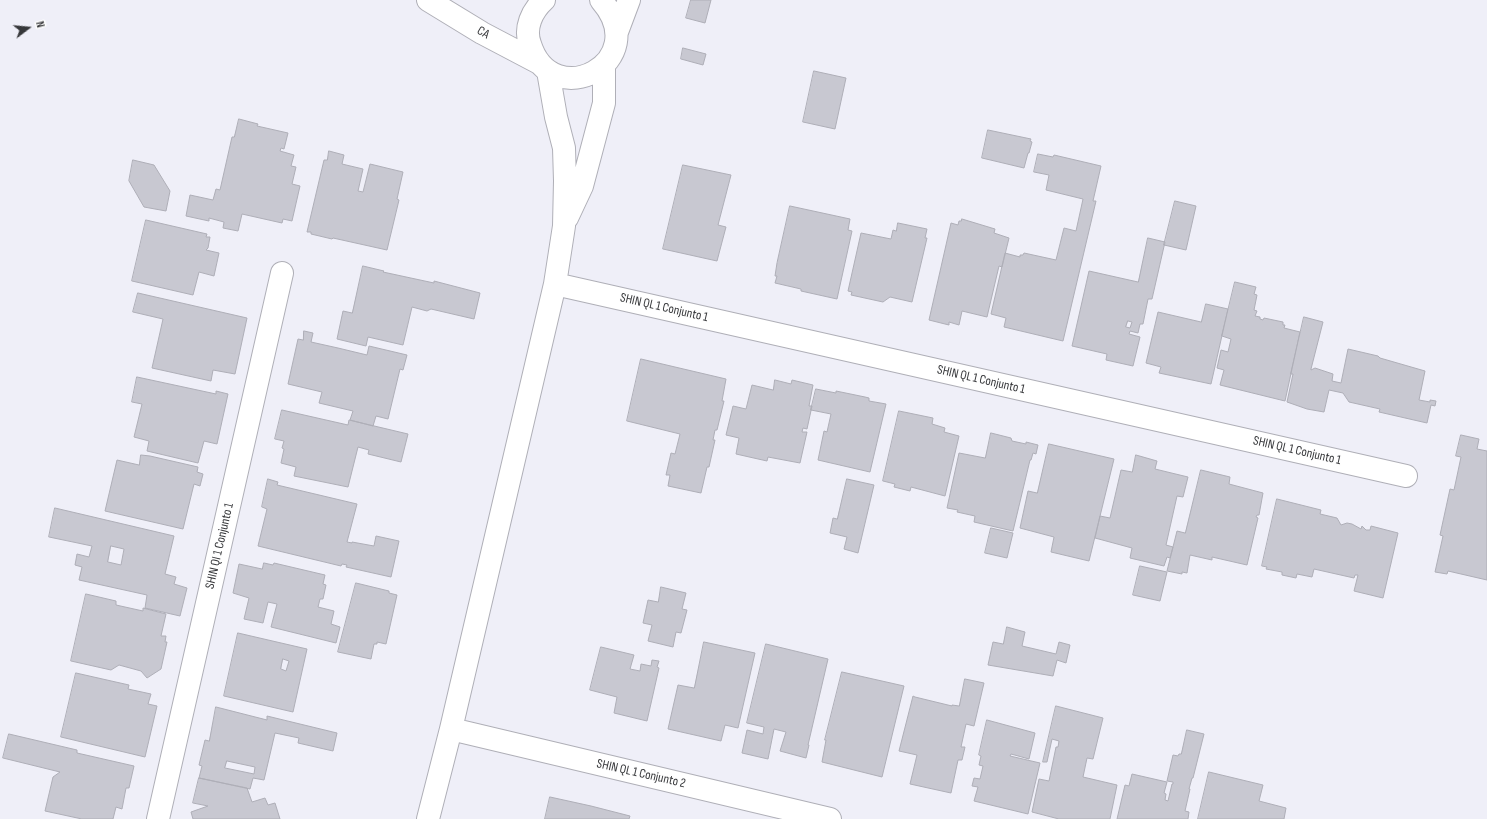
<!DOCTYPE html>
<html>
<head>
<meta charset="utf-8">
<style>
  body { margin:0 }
  #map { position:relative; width:1487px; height:819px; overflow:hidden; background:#efeff8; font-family:"Sofia Sans Condensed",sans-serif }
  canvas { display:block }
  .north { position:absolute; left:8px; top:8px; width:40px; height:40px; -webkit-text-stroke:3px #fefefe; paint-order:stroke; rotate:74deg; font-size:11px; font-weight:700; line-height:16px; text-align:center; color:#36373a }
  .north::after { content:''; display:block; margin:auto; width:14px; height:18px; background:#36373a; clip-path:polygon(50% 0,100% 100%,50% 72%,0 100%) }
</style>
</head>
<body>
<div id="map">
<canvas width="1487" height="819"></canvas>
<div class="north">N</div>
</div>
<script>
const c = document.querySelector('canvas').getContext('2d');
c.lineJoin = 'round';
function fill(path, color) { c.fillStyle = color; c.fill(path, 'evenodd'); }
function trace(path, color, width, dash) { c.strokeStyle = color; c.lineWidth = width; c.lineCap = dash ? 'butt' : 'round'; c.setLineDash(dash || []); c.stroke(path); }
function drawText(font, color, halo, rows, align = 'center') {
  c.font = font + ' "Sofia Sans Condensed",sans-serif'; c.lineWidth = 3; c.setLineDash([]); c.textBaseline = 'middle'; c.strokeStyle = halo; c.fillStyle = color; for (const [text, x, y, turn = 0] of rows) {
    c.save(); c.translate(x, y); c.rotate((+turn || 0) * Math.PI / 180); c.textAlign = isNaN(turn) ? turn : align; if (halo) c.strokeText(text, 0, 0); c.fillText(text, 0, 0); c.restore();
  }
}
const building = new Path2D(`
  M691 0H711L705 23 686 18Z
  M683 48 706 54 703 65 681 59Z
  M814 71 846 78 835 129 803 122Z
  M239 119 258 124 257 126 288 133 284 149 281 148 280 151 294 155 291 166 296 167 292 184 300 186 292 221 283 219 282 223 242 214 238 231 223 228 224 222 209 218V221L186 216 190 195 213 200 216 189 220 190 232 137H234Z
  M988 130 1031 139 1030 141 1032 142 1029 153H1028L1024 168 982 158Z
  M329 151 344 155 342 164 363 169 358 191 363 192 370 164 403 172 397 199 399 200 387 250 333 238 332 239 311 234V232H307L324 160H327Z
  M1038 154 1053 157 1054 155 1101 166 1093 201H1096L1063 341 1004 327 1006 318 991 314 1005 253 1020 257V255H1023L1024 253 1056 260 1064 228 1076 231 1083 199 1046 190 1049 175 1034 172Z
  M133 160 154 165 170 191 166 211 144 207 129 181Z
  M683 165 731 175 718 225 726 227 717 261 663 249Z
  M1175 201 1196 206 1186 250 1164 245Z
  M790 206 850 219 848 230 852 231 837 299 801 291V289L775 283 777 276H775L777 263Z
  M962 219 995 229 994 233 1009 238 1002 267 999 266 987 317 962 311 959 325 949 322V325L929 320 951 223 958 225 959 221H961Z
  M146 220 207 234 206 237H210L208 248 206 250 219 253 214 276 199 272 193 295 132 281Z
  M898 223 927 229 925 238H927L912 302 890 297 883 302 851 295 852 292 848 291 861 233 891 239 893 230 896 231Z
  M1148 238 1165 242 1152 299H1148L1143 324H1140L1138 333 1130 331 1129 334 1140 337 1133 366 1106 360 1107 354 1072 346 1089 271 1138 282ZM1128 321 1132 322 1130 328 1126 327Z
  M363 266 384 271 383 272 434 283V281L480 293 474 319 431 309 427 311 412 307 403 345 368 337 366 346 337 339 343 311 352 313Z
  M1235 282 1256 287 1254 294 1257 295 1254 310 1257 311 1255 316 1260 317V319L1263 320 1264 318 1283 322V325H1285L1284 328 1300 332 1285 401 1220 385 1224 370 1217 368 1221 350 1228 352 1231 339 1222 336Z
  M138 293 247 318 235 374 213 370 211 381 152 368 163 319 133 312Z
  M1206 304 1228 309 1211 384 1159 373 1161 367 1146 363 1158 312 1201 322Z
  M1304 317 1323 322 1311 369V370L1315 368 1333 374 1332 381 1341 383 1348 349 1378 356 1380 358 1425 371 1419 400 1430 402V400L1436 401 1435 406 1431 405 1427 423 1379 412 1380 409 1349 402 1343 393 1329 390 1324 412 1307 409 1287 402 1293 374H1291Z
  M304 331 313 333 311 342 338 348 367 355 369 346 407 355 403 370 400 369 388 419 376 416 373 426 350 420 353 411 319 403 322 392 288 384 298 339 303 340Z
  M641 359 726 379 722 401H724L717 430H715L713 440H715L709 467H707L701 493 668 486 670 475H666L671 453 675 454 680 434 627 421Z
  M137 377 216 394V391L228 394 217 444 204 441 198 463 147 451 149 441 134 437 142 404 132 402Z
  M775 380 791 384 792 380 813 385 809 406H812L807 429 803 428 802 432H807L800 463 768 457 767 461 736 454 739 438 726 435 733 406 746 409 752 385 773 390Z
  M816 389 836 393V391L865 397 869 398V401L886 404 870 472 818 460 824 431 827 432 831 414 811 410Z
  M282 410 348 425 349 420 408 434 401 462 368 454 369 450 358 447 348 487 294 476 296 467 281 463 284 449 282 448 284 441 275 439Z
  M899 411 933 418 932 424 945 428 944 432 959 436 945 496 911 487 910 491 894 487 895 484 883 481Z
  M991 433 1011 438 1012 441 1026 444V442L1038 445 1036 454 1033 453 1031 460H1030L1013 531 974 522 975 516 957 512 958 510 947 508 959 453 985 458Z
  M1461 435 1479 439 1477 449 1487 451V580L1448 571 1447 574 1435 572 1443 536 1440 535 1450 489 1454 490 1461 457 1456 456Z
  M1049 444 1114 459 1089 561 1051 552 1054 537 1020 528 1028 491 1037 493Z
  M141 455 150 456 198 467 197 472 203 474 200 486 194 484 183 529 105 511 117 460 139 465Z
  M1136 455 1157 461 1155 469 1188 477 1183 497 1177 496 1166 545 1173 547 1170 558 1167 557 1164 566 1130 558 1132 548 1095 538 1100 516 1110 518 1121 470 1132 472Z
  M1201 470 1230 477 1229 484 1263 493 1259 515H1257L1256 517 1258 518 1247 565 1212 557V560L1190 555 1187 573 1182 572V574L1167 571 1177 531 1185 533Z
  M268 479 278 482 277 485 357 504 347 542 352 543V542L374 546 376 536 399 541 391 577 346 567 347 565 342 564 341 566 258 546 267 509 262 507Z
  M847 479 874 485 858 553 844 549 847 537 830 533 833 518 837 519Z
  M1277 499 1321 510 1320 514 1337 518 1341 525 1347 523 1352 524 1361 529 1362 526 1366 530H1370L1371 526 1398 533 1383 598 1354 591 1358 575H1355L1354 578 1314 569 1312 577 1297 574 1296 578 1282 575V572L1266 569 1267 567 1262 566Z
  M55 508 174 536 165 574 176 577 174 584 187 588 180 616 145 608 147 595 79 580 82 567 75 565 77 554 89 557 92 546 49 537ZM111 546 124 549 121 565 108 562Z
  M991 528 1013 533 1007 558 985 553Z
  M264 563 273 565 274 563 325 575 323 584 326 585 323 599H320L318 607 334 611 331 624 340 627 336 643 271 627 277 604 268 602 263 623 244 619 249 598 233 593 239 564 262 569Z
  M1140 566 1167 572 1160 601 1133 595Z
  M356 583 389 591V593L397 595 386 644 377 642V644H374L371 659 338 652Z
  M661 587 686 593 682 609 687 610 681 633 676 632 673 647 648 641 652 625 643 623 648 600 658 602Z
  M86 594 116 601V605L143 611V608L166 614 161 636H166L165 642H167L161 669 147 678 141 671 119 665 111 670 71 661Z
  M1007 627 1025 632 1022 646 1056 654 1059 642 1070 645 1066 663 1057 660 1053 676 988 665 993 642 1003 644Z
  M238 633 307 649 293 712 224 696ZM283 659 289 661 286 671 281 669Z
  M704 642 755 653 738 728 725 725 721 741 668 729 678 685 694 688Z
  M766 644 828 659 808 745H809L806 758 780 751 786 732 774 729 768 759 742 753 747 730 763 734 764 727 747 723Z
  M601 647 634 655 630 669 640 671 641 664 651 666 652 660 659 661 657 667 659 668 647 721 614 713 617 697 590 690Z
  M842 672 904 686 882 777 822 762 826 740H825Z
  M76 673 129 685 128 689 151 694 148 704 157 706 145 757 61 737Z
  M965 679 984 683 974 726 966 724 961 747H965L962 760H958L951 793 910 784 917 755 899 751 913 696 915 697 952 706V705L959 706Z
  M1056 706 1103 718 1093 759 1087 758 1083 777 1117 785 1110 819H1059L1032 812 1039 779 1049 781 1056 747H1058L1059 741 1052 739 1047 762H1043Z
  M216 707 267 720V716L337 733 333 751 298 743 299 738 275 733 264 780 253 778 250 789 199 778 202 766 199 765 205 740 209 741ZM227 761 255 767 254 774 225 768Z
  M987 720 1035 733 1029 759 1011 754 1010 756 1040 763 1028 814 974 801 978 787 972 786 974 778 980 779 983 766 979 765 981 756 979 755Z
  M1187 730 1204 734 1193 778H1192L1189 789H1190L1185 811 1189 812 1188 819H1117L1125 785 1129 786 1132 774 1167 782 1164 793 1166 794 1165 800 1168 801 1172 784H1173V782L1167 781 1173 755 1178 756 1179 754H1181Z
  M9 734 77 750V753L134 766 129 788H126L122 809 116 807 113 819H82L45 811 53 777 60 772 3 758Z
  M1209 772 1263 785 1259 801 1286 808 1284 819H1198Z
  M199 778 247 788 252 802 265 798 268 805 275 803 280 819H193L191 812 208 806 193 803Z
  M550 797 591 806 630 816 629 819H545Z`);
const minor = new Path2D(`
  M428 0 482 33 539 63
  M544 0C532 11 524 28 530 44 552 115 655 62 601 0
  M617 32 629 0
  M567 218 582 186 604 103V65
  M555 284 1406 476
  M451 729 830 819
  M158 819 282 273
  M428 819 451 729 555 284 564 226 565 181 564 148 556 117 548 71`);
const streetNames = [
  ["CA",483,33,30],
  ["SHIN QL 1 Conjunto 1",664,308,13],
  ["SHIN QL 1 Conjunto 1",981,380,13],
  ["SHIN QL 1 Conjunto 1",1297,451,13],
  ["SHIN QI 1 Conjunto 1",220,546,-77],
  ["SHIN QL 1 Conjunto 2",641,774,13]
];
fill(building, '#c8c8d1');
trace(building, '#aeaeb7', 1);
trace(minor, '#afafb7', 24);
trace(minor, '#fff', 22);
drawText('13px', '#36373a', '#fefefe', streetNames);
</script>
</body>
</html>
